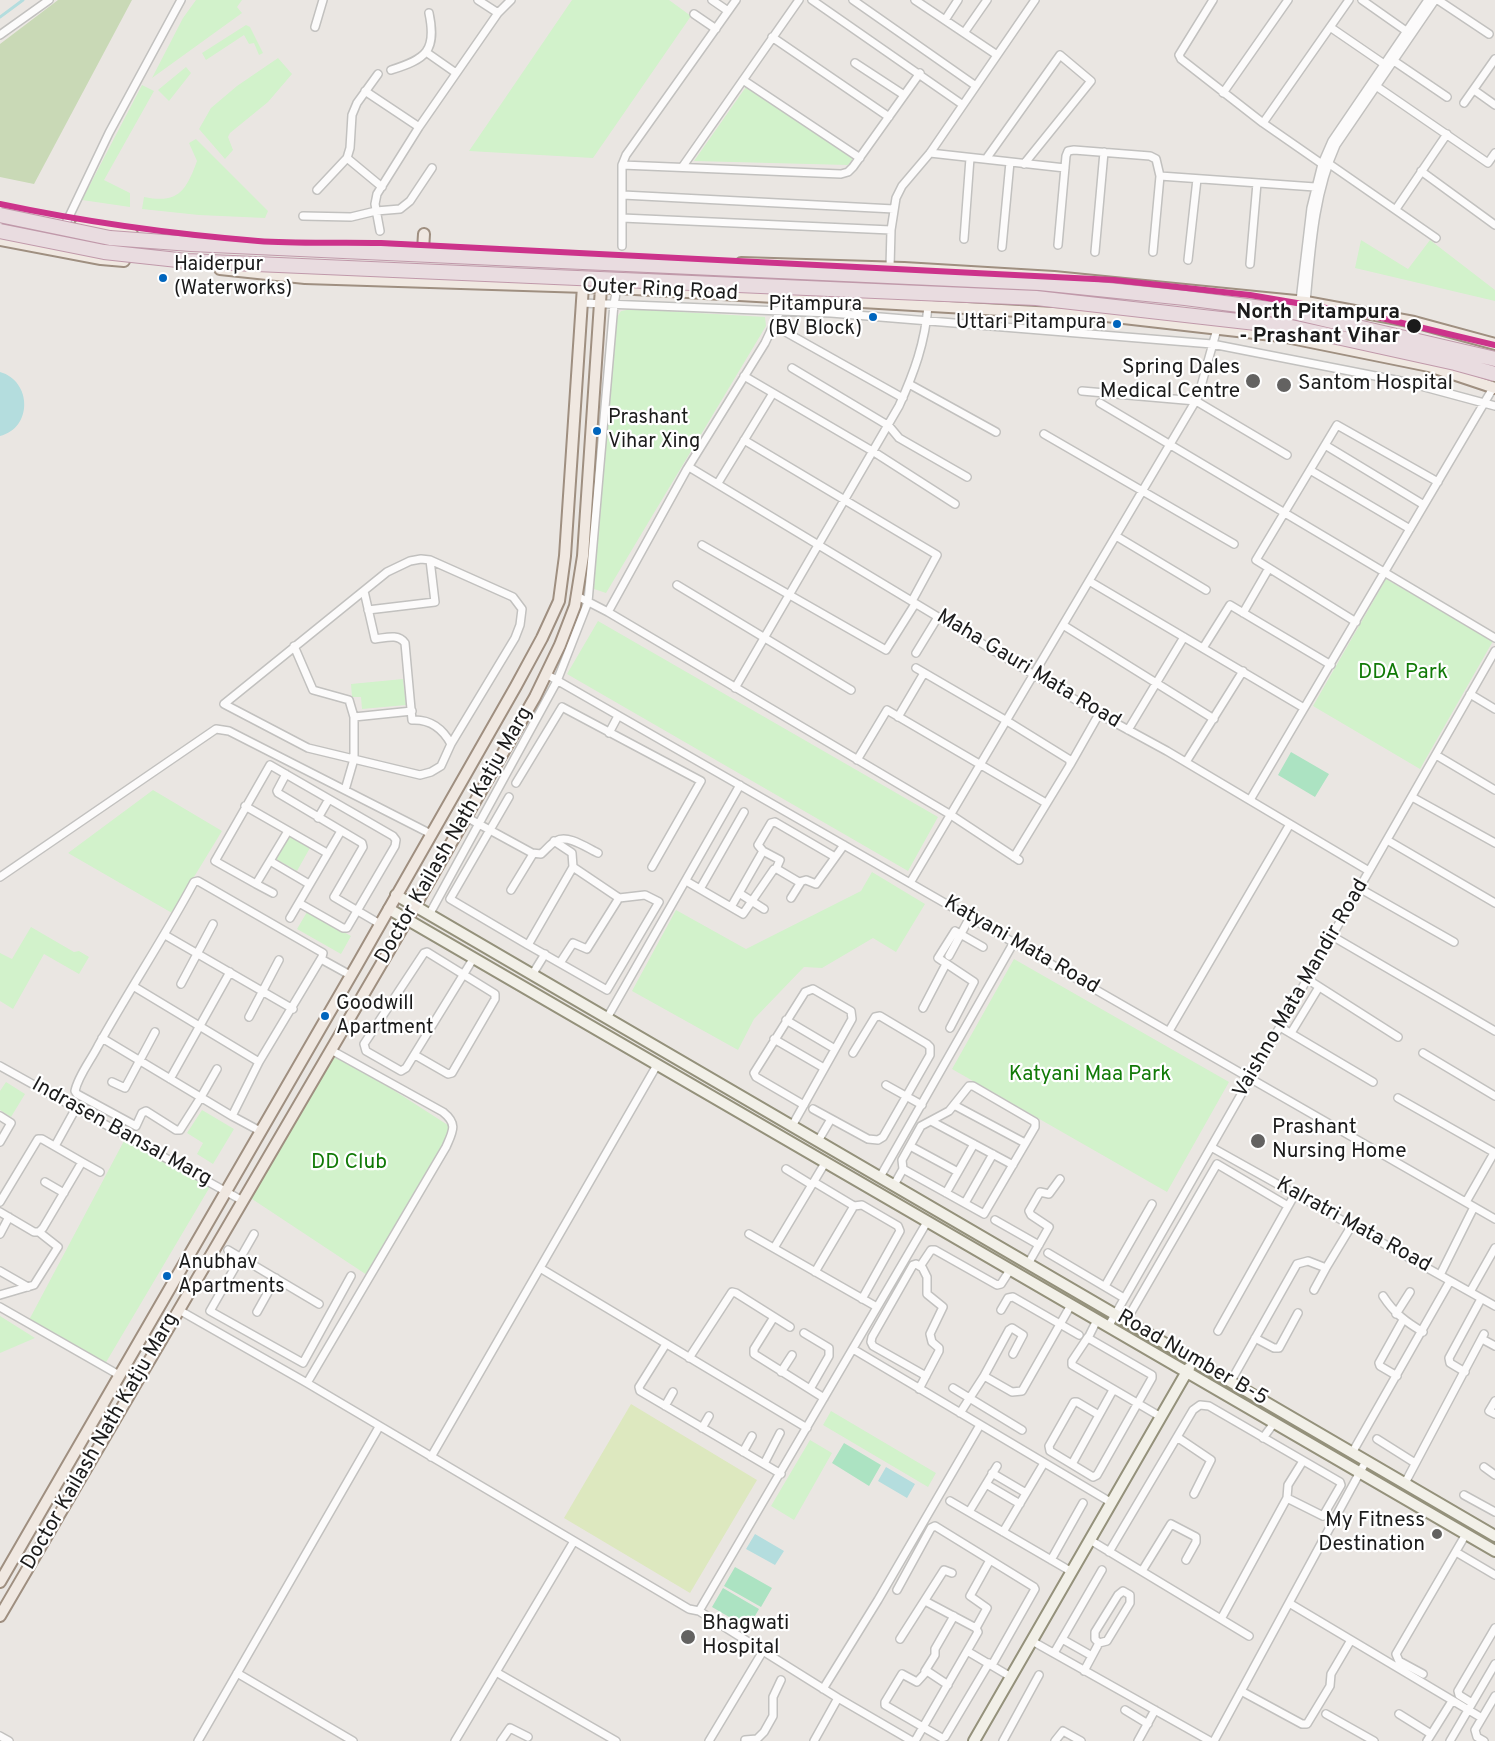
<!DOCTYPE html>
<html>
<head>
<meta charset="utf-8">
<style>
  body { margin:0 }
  canvas { display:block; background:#eae6e2 }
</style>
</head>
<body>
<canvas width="1495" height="1741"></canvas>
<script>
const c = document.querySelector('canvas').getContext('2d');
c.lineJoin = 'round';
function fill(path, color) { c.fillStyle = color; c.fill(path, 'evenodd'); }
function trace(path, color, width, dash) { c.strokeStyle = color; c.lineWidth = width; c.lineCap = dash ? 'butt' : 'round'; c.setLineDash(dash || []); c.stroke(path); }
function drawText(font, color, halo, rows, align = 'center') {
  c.font = font + ' Overpass,sans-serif'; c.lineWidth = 4.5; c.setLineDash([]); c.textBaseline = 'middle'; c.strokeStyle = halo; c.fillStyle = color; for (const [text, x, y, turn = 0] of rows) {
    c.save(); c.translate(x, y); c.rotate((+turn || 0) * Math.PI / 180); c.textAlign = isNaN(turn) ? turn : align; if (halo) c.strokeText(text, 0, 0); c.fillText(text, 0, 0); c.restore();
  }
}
const grass = new Path2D(`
  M631 1404 757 1480 690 1593 564 1518Z`);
const forest = new Path2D(`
  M58 0H132L34 184 0 177V44Z`);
const park = new Path2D(`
  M196 0H242L237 7 242 13 152 78 183 18Z
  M572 0H669L691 16 593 158 469 151Z
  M246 25 250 27 263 53 259 55 254 43 249 44 244 35 206 60 202 53Z
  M278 58 292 74 268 102 230 133 228 137 233 150 225 159 199 129 211 108 237 86Z
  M186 67 191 73 169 101 158 90Z
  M748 84 855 156 848 165 694 161Z
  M142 85 154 91 104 180 130 193V207L82 200Z
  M196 139 268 211 265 218 199 215 142 209 144 197C178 204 186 191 197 161L189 143Z
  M1361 240 1408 269 1430 240 1495 290V301L1355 268Z
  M632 309 765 317 766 326 606 593 594 589 611 327 621 311Z
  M1386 579 1493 641 1420 769 1313 706Z
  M598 621 938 817 908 871 567 674Z
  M403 679 406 705 362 709 361 697H352L351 684Z
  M153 790 222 831 172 913 68 853Z
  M289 833 311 846 297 871 274 858Z
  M872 872 925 904 896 952 873 938 822 968 804 967 754 1019 738 1050 632 991 676 910 746 949 861 891Z
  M307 912 351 936 341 954 297 929Z
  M31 927 74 952 79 951 89 957 79 974 44 954 13 1009 0 1001V953L12 959Z
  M1014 959 1229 1082 1167 1192 952 1069Z
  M331 1050 454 1129 370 1277 246 1195Z
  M6 1082 25 1094 11 1117 0 1110V1091Z
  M202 1110 234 1129 213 1164 197 1154 203 1143 187 1133Z
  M125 1139 211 1185 105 1364 29 1320Z
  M0 1316 35 1338 0 1353Z
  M831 1411 936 1473 928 1487 823 1425Z
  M810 1440 832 1453 794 1520 771 1506Z`);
const pitch = new Path2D(`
  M1291 752 1329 774 1315 797 1278 775Z
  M844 1443 881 1465 869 1486 832 1463Z
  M735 1567 772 1588 761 1607 724 1586Z
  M723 1588 759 1609 748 1628 712 1607Z`);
const water = new Path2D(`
  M0 372C32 381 33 428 0 436Z
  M886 1467 915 1484 907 1498 878 1481Z
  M755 1534 784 1551 775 1565 746 1549Z`);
const stream = new Path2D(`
  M0 17 23 0`);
const street = new Path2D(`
  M478 0 498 13
  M712 0 728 11
  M812 0 963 105
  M853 0 976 86
  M915 0 997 55
  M1213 0 1179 55 1181 59 1263 123 1322 164
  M1362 0 1409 33
  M1438 0 1489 34
  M694 14 716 29
  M945 20 958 0
  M315 27 323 0
  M1330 27 1384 64
  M964 33 987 0
  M0 35 49 0
  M772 37 889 117
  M426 52 456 73
  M1394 61 1447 97
  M855 63 904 95
  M391 70C426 59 437 51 429 13
  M743 80 860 158
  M1376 86 1488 163 1495 153
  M1474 90 1495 105
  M365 91 419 127
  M1223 93 1288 0
  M1464 103 1495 59
  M1263 123 1349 0
  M930 153 1065 168
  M347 158 382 187
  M986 159 1060 55 1091 81 1024 164
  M1328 163 1436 238
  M622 165 841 174 848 172 853 167 920 73
  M683 166 799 0
  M1421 171 1495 225
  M1160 176 1315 187
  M317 190 347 158 350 148 352 115 357 103 378 74
  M623 195 894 209
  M1396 209 1447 134
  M303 216 351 217 376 211 400 209 410 201 432 168
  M622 218 891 230
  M66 223 109 133 181 0
  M380 231 375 204 377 194 419 127 498 13 511 0
  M964 239 970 158
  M1058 245 1066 156 1068 151 1074 150 1150 156 1156 159 1160 176 1153 252
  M622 246V165L626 155 736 0
  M1002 247 1010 162
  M1095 252 1104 152
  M1188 260 1197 179
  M1250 264 1257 183
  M890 267 891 230 896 198 902 186 930 153 1035 0
  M1300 301 1311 208 1322 164 1332 141 1428 0
  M1306 302C1311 249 1314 194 1336 145L1435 0
  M581 303 831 313 1212 344 1406 382 1495 406
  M773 325 903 398
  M792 368 889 426 899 438 967 477
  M744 376 874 452 955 504
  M909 384 996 432
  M1082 391 1196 401 1287 455
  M1100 403 1495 638
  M1044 434 1234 544
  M744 440 937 555 912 601
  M1325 445 1424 505
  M689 467 1099 714 1167 751 1369 871
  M1310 470 1410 529
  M718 483 773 393
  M1116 536 1206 590
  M702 545 886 650 915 604
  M421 559 430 560 513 597 522 609 520 625 515 638 451 744 441 766 431 772 420 775 308 748 224 704 387 572 410 561Z
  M1089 581 1304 708
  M677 585 851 690
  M364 591 375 639C385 638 398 633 405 643L412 720C430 719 443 729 451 744
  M577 596 608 612 951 815 1019 860
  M368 610 435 602 430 560
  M608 612 687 469 765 343 786 298
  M1243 613 1269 568
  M1356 622 1256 560 1337 425 1438 482
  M1063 625 1214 719
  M294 646 313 690 349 700 354 717
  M1203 648 1230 605 1331 665
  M916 653 938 617
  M916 668 1007 721 1070 760V765L1014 857
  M546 674 1495 1219
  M735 688 899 406C914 373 925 343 928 306
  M1470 694 1495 709
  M898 717 924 673
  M1128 730 1184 637
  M609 733 618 716
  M1436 755 1495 790
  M857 760 887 710 1046 803
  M1186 762 1243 671
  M1070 765 1099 714
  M286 774 277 791 278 793 362 843 363 847 334 897 380 924
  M516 783 562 707 701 781 652 867
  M345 790 354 759V717L412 711
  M509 797 450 899 528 945 573 867 572 853 554 841
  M1412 797 1495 843
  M1250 800 1493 388
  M245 806 327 853
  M466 817 532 853 541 854C546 850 550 844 556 841 568 834 587 848 598 853
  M318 818 329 799
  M288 831 256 884 215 861 270 765 393 836 396 840 395 846 347 928H343L299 903
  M1387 840 1495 903
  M763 851 780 860 776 869
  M270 861 309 884
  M0 877 216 729 229 731 431 834
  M686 881 743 914 774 869H777L799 882 806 880 816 884 844 845
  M910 883 1198 397 1217 329
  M256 884 273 893
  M1359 888 1454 942
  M700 889 744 812
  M511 890 533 854
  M739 893 764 909
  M791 898 801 882
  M731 907 763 851 758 845 771 823 775 822 835 857
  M429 915 557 681 588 602 614 304 617 288
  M290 918 341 831
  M165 935 293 1009
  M1332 936 1495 1031
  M528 945 607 990 659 902 645 895 619 898 573 867
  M949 956 970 917
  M321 959 350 975
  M560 963 573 943 587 949 619 898
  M532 975 545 954
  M1307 979 1398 1037
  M181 984 213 924
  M133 986 259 1062
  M923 1008 946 964
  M249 1017 279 960
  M607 1018 740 785
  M786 1020 835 1049
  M1280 1027 1373 1082
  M950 1028 974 982 938 958 955 931 983 947
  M1169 1031 1290 824
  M1291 1033 1319 987
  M102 1038C146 1064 189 1090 232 1116L259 1062 322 957 323 953 198 881 194 882C164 938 129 990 98 1046 91 1060 78 1076 75 1091L77 1094 136 1126 142 1113 146 1111 176 1130H180L201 1097 217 1069
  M774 1039 824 1068
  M1423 1053 1495 1096
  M415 1055 448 1074 452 1073 495 999V994L427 952 424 953 364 1044 366 1051 401 1071 406 1068 473 959
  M0 1066 243 1201
  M170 1079 230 972
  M112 1082 125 1088 155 1032
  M886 1085 922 1105
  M1398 1098 1495 1153
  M954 1105 1025 1143
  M813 1109 868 1139 878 1140 883 1137 930 1055V1047L927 1044 880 1016 875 1017 853 1053
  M0 1116 11 1123 0 1142
  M232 1116 260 1131
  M931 1121 1013 1165
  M792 1126 852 1019 851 1011 813 989 805 992 754 1073 756 1077 804 1105
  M818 1141 831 1119
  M55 1146 76 1108
  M910 1146 958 1172
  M1211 1147 1495 1306
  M82 1162 100 1172
  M786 1169 812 1185
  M880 1177 1014 942
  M45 1182 64 1193
  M814 1182 854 1206
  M894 1185 903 1169 984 1214 1035 1127V1122L973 1086H969L949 1111 921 1126 902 1160 903 1169
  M946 1193 974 1144
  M0 1202 38 1139H42L82 1162 43 1228 39 1232H34L0 1212
  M1466 1202 1494 1153
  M965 1203 993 1154
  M995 1220 1039 1245
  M0 1234 9 1217
  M254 1234 210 1311 303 1363 351 1276
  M749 1234 877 1307
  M774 1248 825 1163
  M228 1250 319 1304
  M1048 1253 1124 1298
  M1028 1264 1049 1227 1031 1215 1029 1211 1040 1192 1049 1194 1060 1179
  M921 1267 916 1264 913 1265 872 1337 871 1342 873 1346 926 1376
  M540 1268 807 1428
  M0 1271 28 1287
  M815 1272 854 1206 862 1205 898 1226 900 1231 862 1299
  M1440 1275 1474 1207
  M1105 1286 1152 1204
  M1314 1290 1326 1268
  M1470 1292 1495 1248
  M0 1295 34 1285 58 1247 39 1232
  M1383 1296C1394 1313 1406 1322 1423 1332
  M0 1307 119 1375
  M179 1310 307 1383 689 1609 699 1611 838 1698 912 1741
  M1001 1310 1008 1298 1013 1297 1079 1335
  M257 1312 276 1278
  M1396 1314 1410 1292
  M774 1317 754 1349V1354L824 1398
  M1097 1320 1088 1338 1152 1375V1378L1097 1475 1093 1477 1050 1451 1049 1446 1074 1402H1077L1099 1415
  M1126 1321 1217 1164 1288 1206
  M1108 1327 1495 651
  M1218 1331 1295 1194
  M804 1333 829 1348V1356L810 1389
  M1088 1337 1072 1361V1365L1161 1417
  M1255 1338 1274 1348H1279L1298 1313
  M1482 1339 1495 1346
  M666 1344 639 1387 640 1391 781 1474
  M853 1349 1112 1503
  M689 1358 732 1292 736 1293 790 1327
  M781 1372 792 1355
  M1465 1372 1450 1363 1449 1358 1481 1299
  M984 1376 1009 1330 1012 1328 1023 1335 1013 1354
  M1397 1376 1380 1366 1379 1363 1403 1320
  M1231 1381 1297 1264 1308 1261 1326 1268 1352 1225
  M307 1383 446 1147C453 1131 458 1124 443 1112L331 1050
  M953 1388 1022 1430
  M919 1389 939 1351V1348L932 1342 930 1334 943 1307 927 1294V1277L921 1265 931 1250H935L997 1285 1001 1284 1010 1270
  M1495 1401 1489 1411 1495 1414
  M665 1406 673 1392
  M960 1413 984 1376 1012 1392 1022 1391 1071 1305
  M702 1428 709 1416
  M1177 1437 1211 1460 1194 1494
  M1263 1438 1274 1423
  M1377 1439 1415 1463
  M743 1452 752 1436
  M1352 1453 1450 1281
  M431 1457 657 1065
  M764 1464 780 1433
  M1072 1464 1113 1390
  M1484 1467 1495 1475
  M992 1473 1026 1493
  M1405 1483 1484 1334
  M986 1484 1020 1504
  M1464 1495 1495 1512
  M1287 1498 1288 1485 1303 1461
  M950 1501 1072 1572
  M969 1512 997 1466
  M1003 1532 1044 1463
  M1090 1540 1249 1636
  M1109 1552 1193 1410 1200 1405 1209 1406 1340 1482 1341 1485 1323 1516 1287 1498 1221 1619
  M1456 1552 1495 1575
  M1051 1560 1083 1503
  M1142 1571 1171 1524 1196 1537V1542L1186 1560
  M897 1590 931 1528 935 1526 1034 1587 1035 1589 992 1665
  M1289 1603 1482 1718
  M699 1611 927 1222
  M976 1628 987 1608 970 1596 990 1560
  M900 1639 944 1570 952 1573
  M1062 1639 1092 1656
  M1032 1641 1210 1741
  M967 1651 1011 1677
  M1054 1653 1102 1570
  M925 1671 935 1655V1649L954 1616
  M1084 1671 1099 1643 1107 1641 1130 1603V1595L1123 1591 1118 1595 1095 1632V1639L1099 1643
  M496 1672 616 1741
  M237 1673 353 1741
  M1423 1674 1399 1661 1396 1654 1466 1534
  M948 1685 927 1671 917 1682 902 1674 885 1702V1705L942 1738 945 1737 989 1663
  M823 1689 878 1600 980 1425
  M1241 1691 1302 1724H1307L1330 1686 1331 1674 1351 1640
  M1472 1703 1459 1695 1458 1691 1495 1628
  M1125 1710 1148 1724
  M1326 1714 1374 1741
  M1399 1714 1431 1734
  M0 1736 9 1741
  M745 1740 757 1739 764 1732 773 1716V1697L781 1680
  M198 1741 379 1427
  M455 1741 574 1541
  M501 1741 510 1728 528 1737
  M709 1741 763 1651
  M814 1741 838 1698
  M915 1741 978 1632 976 1628 925 1601
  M1003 1741 1039 1675
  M1055 1741 1063 1731 1081 1741
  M1138 1741 1155 1710
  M1214 1741 1366 1461
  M1427 1741 1452 1701
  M1450 1741 1495 1664
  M1484 1741 1477 1737 1475 1730 1495 1696`);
const secondary = new Path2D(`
  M396 895 1495 1536
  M389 909 1495 1551
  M974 1741 1189 1368`);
const primary = new Path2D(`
  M80 225 132 234
  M0 240 101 259 124 261
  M423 250 424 234
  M741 263 904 268 1054 277 1306 302 1414 322 1495 344
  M220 269 305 278 617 288 1106 316 1281 336 1429 366 1495 388
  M0 1582 357 965 516 686 542 638 559 601 565 556 583 286
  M0 1616 407 920 535 697 560 645 575 606 583 556 601 288`);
const highwayBridge = new Path2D(`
  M0 215 110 238 191 244 1040 283 1185 298 1293 312 1495 359
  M0 231 104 252 187 261 1036 298 1291 327 1455 363 1495 374`);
const metro1 = new Path2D(`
  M0 204C85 222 171 234 258 241 298 244 340 242 381 243L1114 280 1250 295 1373 316 1495 345`);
const markers = [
  [163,278,5,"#0065bd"],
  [873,317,5,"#0065bd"],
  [1117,324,5,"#0065bd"],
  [1414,326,8,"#1b1b1b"],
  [1253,381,8,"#636261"],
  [1284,385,8,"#636261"],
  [597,431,5,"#0065bd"],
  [325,1016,5,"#0065bd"],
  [1258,1141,8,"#636261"],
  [167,1276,5,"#0065bd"],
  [1437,1534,6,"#636261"],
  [688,1637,8,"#636261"]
];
const busNames = [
  ["Haiderpur",174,266],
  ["(Waterworks)",174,290],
  ["Pitampura",862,306,"right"],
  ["(BV Block)",862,330,"right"],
  ["Uttari Pitampura",1106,324,"right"],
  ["Prashant",608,419],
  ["Vihar Xing",608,443],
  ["Goodwill",336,1005],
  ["Apartment",336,1029],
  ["Anubhav",178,1264],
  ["Apartments",178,1288]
];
const streetNames = [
  ["Outer Ring Road",660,291,3],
  ["Maha Gauri Mata Road",1028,670,31],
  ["Doctor Kailash Nath Katju Marg",455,836,-60],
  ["Katyani Mata Road",1021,946,30],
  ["Vaishno Mata Mandir Road",1302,989,-60],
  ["Indrasen Bansal Marg",121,1133,29],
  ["Kalratri Mata Road",1353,1226,29],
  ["Road Number B-5",1192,1359,30],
  ["Doctor Kailash Nath Katju Marg",101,1442,-60]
];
const stopNames = [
  ["North Pitampura",1400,314],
  ["- Prashant Vihar",1400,338]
];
const poiNames = [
  ["Spring Dales",1240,369,"right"],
  ["Medical Centre",1240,393,"right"],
  ["Santom Hospital",1298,385],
  ["Prashant",1272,1129],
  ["Nursing Home",1272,1153],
  ["My Fitness",1425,1522,"right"],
  ["Destination",1425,1546,"right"],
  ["Bhagwati",702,1625],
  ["Hospital",702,1649]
];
const parkNames = [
  ["DDA Park",1403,674],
  ["Katyani Maa Park",1090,1076],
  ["DD Club",349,1164]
];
fill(grass, '#dde8bf');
fill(forest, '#c9d9b6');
fill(park, '#d2f2cb');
fill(pitch, '#ace3c2');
fill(water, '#b4ddde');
trace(stream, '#b4ddde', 3);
trace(street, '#c2c1bf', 10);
trace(secondary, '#94917b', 14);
trace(primary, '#9f8f80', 14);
trace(street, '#fcfbfb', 7);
trace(secondary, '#f2f0e8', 10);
trace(primary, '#f0e8e1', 10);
trace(highwayBridge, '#c099aa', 16, []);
trace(highwayBridge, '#e9dce0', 14);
trace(metro1, '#cc338b', 6);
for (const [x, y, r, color] of markers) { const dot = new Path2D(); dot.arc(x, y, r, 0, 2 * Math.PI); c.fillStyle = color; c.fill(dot); trace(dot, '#fff', 2); }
drawText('20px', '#1b1b1b', '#fff', busNames, 'left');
drawText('21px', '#1b1b1b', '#fff', streetNames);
drawText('bold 21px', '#1b1b1b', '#fff', stopNames, 'right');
drawText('21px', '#1b1b1b', '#fff', poiNames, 'left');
drawText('21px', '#117a07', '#fff', parkNames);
</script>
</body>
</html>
